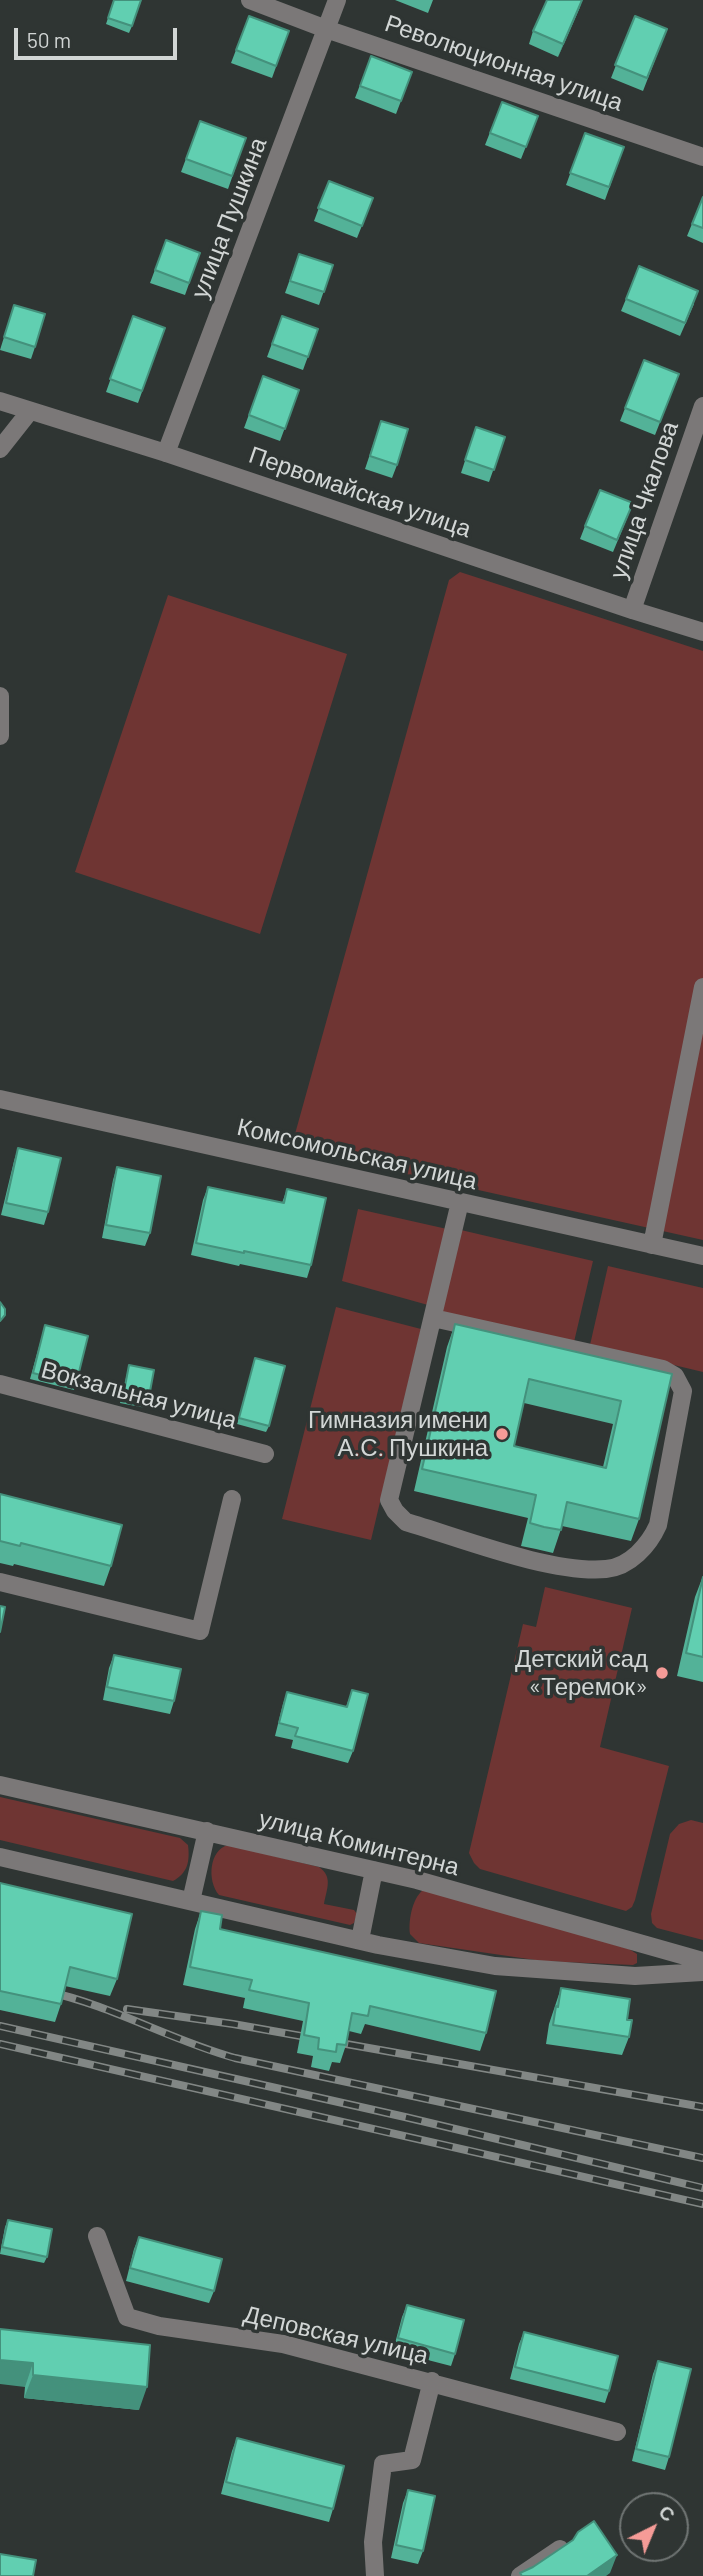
<!DOCTYPE html>
<html>
<head>
<meta charset="utf-8">
<style>
  body { margin:0 }
  #map { position:relative; width:703px; height:2576px; overflow:hidden; background:#2f3533; font-family:Barlow,sans-serif }
  canvas { display:block }
  .north { position:absolute; left:619px; top:2492px; width:70px; height:70px; box-sizing:border-box; background:#2f3533; border:2px solid #707574; border-radius:50%; rotate:43deg; font-size:19px; font-weight:700; line-height:28px; text-align:center; color:#d2d6d5 }
  .north::after { content:''; display:block; margin:auto; width:24px; height:32px; background:#f59b97; clip-path:polygon(50% 0,100% 100%,50% 72%,0 100%) }
  .scale { position:absolute; left:14px; top:28px; width:163px; height:32px; box-sizing:border-box; border:4px solid #d2d6d5; border-top:0; padding-left:9px; font-size:21px; line-height:24px; white-space:nowrap; color:#d2d6d5; -webkit-text-stroke:5px #2f3533; paint-order:stroke }
</style>
</head>
<body>
<div id="map">
<canvas width="703" height="2576"></canvas>
<div class="north">С</div>
<div class="scale">50 m</div>
</div>
<script>
const c = document.querySelector('canvas').getContext('2d');
c.lineJoin = 'round';
function fill(path, color) { c.fillStyle = color; c.fill(path, 'evenodd'); }
function trace(path, color, width, dash) { c.strokeStyle = color; c.lineWidth = width; c.lineCap = dash ? 'butt' : 'round'; c.setLineDash(dash || []); c.stroke(path); }
function drawText(font, color, halo, rows, align = 'center') {
  c.font = font + ' Barlow,sans-serif'; c.lineWidth = 7; c.setLineDash([]); c.textBaseline = 'middle'; c.strokeStyle = halo; c.fillStyle = color; for (const [text, x, y, turn = 0] of rows) {
    c.save(); c.translate(x, y); c.rotate((+turn || 0) * Math.PI / 180); c.textAlign = isNaN(turn) ? turn : align; if (halo) c.strokeText(text, 0, 0); c.fillText(text, 0, 0); c.restore();
  }
}
const green = new Path2D(`
  M460 572 703 651V1240L303 1151 295 1134 449 580Z
  M168 595 347 654 260 934 75 872Z
  M358 1209 447 1229 428 1305 342 1281Z
  M461 1230 593 1261 574 1342 442 1312Z
  M608 1266 703 1288V1372L590 1345Z
  M336 1307 421 1329 371 1540 282 1519Z
  M545 1587 632 1608 600 1747 669 1766 635 1900 632 1907 626 1911 480 1869 474 1863 469 1853 523 1624 536 1627Z
  M0 1797 180 1838 188 1845C190 1861 188 1873 173 1881L0 1840Z
  M691 1820 703 1823V1940L657 1928 652 1923 651 1914 670 1834 679 1824Z
  M228 1845 319 1867C333 1877 327 1888 324 1904L354 1910 357 1914 354 1923 350 1925 219 1895C207 1881 209 1850 228 1845Z
  M425 1889 629 1949 637 1954V1963L633 1965 542 1961 419 1943 410 1934C408 1920 413 1895 425 1889Z`);
const minor = new Path2D(`
  M250 0 326 29 703 157
  M0 401 166 453 632 610 703 632
  M0 449 30 411
  M166 453 337 0
  M632 610 703 406
  M0 696V736
  M0 1099 703 1256
  M652 1245 703 987
  M433 1318 663 1369 675 1376 683 1391 658 1525C649 1545 630 1567 606 1569 551 1574 461 1538 406 1522L395 1511 389 1500 460 1202
  M0 1384 265 1454
  M0 1582 200 1631 232 1499
  M0 1785 417 1880 703 1961
  M0 1857 378 1945 495 1966 635 1976 703 1972
  M191 1901 207 1831
  M360 1940 374 1870
  M97 2236 127 2317 159 2326 283 2344 617 2432
  M375 2576 373 2542 383 2464 412 2460 432 2381
  M520 2576 560 2549`);
const rail = new Path2D(`
  M45 1991C111 2005 170 2040 235 2058L703 2158
  M127 2009 233 2024 703 2107
  M0 2026 405 2117 703 2188
  M0 2044 703 2204`);
const wall = new Path2D(`
  M114 0 132 26 129 33 106 24Z
  M395 0H433L428 13Z
  M580 7 558 57 529 44 533 31Z
  M249 16 289 31 272 78 231 63Z
  M635 16 662 42 643 91 611 78Z
  M371 56 412 72 396 114 355 98Z
  M502 102 538 116 521 159 485 145Z
  M200 121 246 138 228 189 181 172Z
  M585 133 624 147 605 200 566 185Z
  M329 181 373 198 357 238 314 221Z
  M703 197V243L687 236Z
  M166 240 200 253 185 295 150 283Z
  M299 254 333 265 319 305 285 293Z
  M626 299 694 304 680 336 621 311Z
  M14 305 35 347 31 359 0 350Z
  M133 316 165 328 138 403 106 392Z
  M282 316 318 329 303 370 267 357Z
  M644 360 679 374 655 435 620 421Z
  M263 376 299 390 280 441 244 428Z
  M381 421 397 465 392 478 365 469Z
  M476 427 505 437 489 482 461 473Z
  M628 516 613 552 580 539 585 526Z
  M18 1148 48 1212 44 1225 1 1215 14 1161Z
  M117 1167 150 1233 145 1246 102 1238 113 1180Z
  M208 1187 282 1203 287 1189 311 1265 307 1278 240 1264 239 1266 191 1255 203 1200Z
  M455 1324 672 1374 639 1519 631 1541 562 1526 553 1553 536 1549 521 1546 528 1518 414 1491 447 1347ZM524 1403 613 1424 603 1467 514 1446Z
  M45 1325 76 1384 74 1390 30 1379Z
  M255 1358 269 1426 266 1432 237 1424Z
  M129 1365 148 1402 146 1408 120 1403Z
  M0 1494 111 1566 104 1586 14 1564 13 1566 0 1563Z
  M703 1576V1682L677 1676 695 1597Z
  M114 1655 174 1701 170 1714 103 1700 109 1668Z
  M352 1690 353 1751 348 1763 291 1748 293 1740 275 1736 283 1704 287 1692 346 1707Z
  M0 1883 117 1979 110 1996 65 1986 61 2004 55 2022 0 2010Z
  M201 1911 220 1929 486 2033 480 2051 365 2024 361 2034 349 2031 346 2045 340 2063 332 2062 329 2071 311 2067 313 2056 297 2053 303 2021 243 2008 245 1998 183 1985 195 1929Z
  M561 1988 629 2037 622 2055 546 2044 549 2024Z
  M8 2220 47 2257 44 2263 0 2254 5 2227Z
  M139 2237 214 2291 209 2303 126 2281 134 2249Z
  M407 2305 455 2354 451 2366 393 2351 402 2317Z
  M0 2329 139 2410 24 2398 25 2387Z
  M524 2332 609 2391 605 2403 510 2379 519 2344Z
  M658 2361 669 2457 665 2470 632 2461 653 2374Z
  M237 2438 333 2509 329 2522 221 2494 232 2451Z
  M408 2490 423 2551 418 2564 391 2558 403 2503Z`);
const shadedWall = new Path2D(`
  M582 0 580 7 558 57 563 44Z
  M0 2360 33 2363 25 2387 0 2384Z
  M33 2375 147 2387 139 2410 24 2398Z
  M617 2555 610 2573 606 2576H587Z`);
const building = new Path2D(`
  M114 0H141L132 26 108 18Z
  M547 0H582L563 44 533 31Z
  M249 16 289 31 276 66 236 50Z
  M635 16 667 29 647 78 615 65Z
  M371 56 412 72 401 101 360 86Z
  M502 102 538 116 526 147 490 133Z
  M200 121 246 138 232 176 186 159Z
  M585 133 624 147 609 187 570 173Z
  M329 181 373 198 362 226 318 208Z
  M703 197V228L692 224Z
  M166 240 200 253 189 283 155 270Z
  M299 254 333 265 324 292 290 281Z
  M639 266 698 291 685 323 626 299Z
  M14 305 45 314 35 347 4 337Z
  M133 316 165 328 142 391 110 379Z
  M282 316 318 329 308 357 272 344Z
  M644 360 679 374 660 422 625 408Z
  M263 376 299 390 285 429 249 415Z
  M381 421 408 429 397 465 370 456Z
  M476 427 505 437 494 470 465 460Z
  M600 490 633 503 617 540 585 526Z
  M18 1148 61 1158 48 1212 6 1203Z
  M117 1167 161 1176 150 1233 106 1225Z
  M208 1187 284 1203 287 1189 326 1198 311 1265 244 1251V1253L196 1243Z
  M0 1302 5 1309V1315L0 1321Z
  M455 1324 672 1374 639 1519 567 1502 561 1530 544 1527 530 1523 536 1495 422 1469ZM529 1379 621 1401 606 1468 514 1446Z
  M45 1325 88 1336 76 1384 33 1373Z
  M255 1358 285 1366 269 1426 239 1418Z
  M129 1365 154 1370 148 1402 123 1397Z
  M0 1494 122 1525 111 1566 21 1543 20 1546 0 1541Z
  M703 1577V1657L686 1653Z
  M0 1606 5 1607 0 1632Z
  M114 1655 181 1669 174 1701 107 1687Z
  M352 1690 368 1694 353 1751 295 1736 298 1728 279 1723 287 1692 347 1707Z
  M0 1883 132 1914 117 1979 70 1967 61 2004 0 1991Z
  M201 1911 222 1915 220 1929 496 1991 486 2033 370 2006 368 2016 352 2013 346 2045 337 2044 336 2052 318 2049 319 2038 304 2035 309 2003 249 1990 252 1980 190 1967Z
  M561 1988 630 1999 627 2020H632L629 2037 553 2025 556 2006 558 2007Z
  M8 2220 52 2229 47 2257 2 2247Z
  M139 2237 222 2259 214 2291 130 2268Z
  M407 2305 464 2320 455 2354 398 2338Z
  M0 2329 150 2345 147 2387 33 2375V2363L0 2360Z
  M524 2332 618 2356 609 2391 515 2367Z
  M658 2361 691 2369 669 2457 636 2449Z
  M237 2438 344 2466 333 2509 226 2482Z
  M408 2490 435 2496 423 2551 396 2545Z
  M594 2521 617 2555 587 2576H522L520 2573 533 2567 573 2540 578 2532Z
  M0 2554 36 2560 33 2576H0Z`);
const markers = [
  [502,1434,7,"#f59b97"],
  [662,1673,7,"#f59b97"]
];
const streetNames = [
  ["Революционная улица",504,63,19],
  ["улица Пушкина",229,218,-69],
  ["Первомайская улица",360,492,19],
  ["улица Чкалова",644,500,-71],
  ["Комсомольская улица",357,1154,13],
  ["Вокзальная улица",139,1395,15],
  ["улица Коминтерна",359,1843,14],
  ["Деповская улица",336,2335,13]
];
const poiNames = [
  ["Гимназия имени",488,1420],
  ["А.С. Пушкина",488,1448],
  ["Детский сад",648,1659],
  ["«Теремок»",648,1687]
];
fill(green, '#6f3533');
trace(minor, '#7b7878', 18);
trace(rail, '#828785', 8);
trace(rail, '#2f3533', 5, [16]);
fill(wall, '#53b298');
fill(shadedWall, '#44917c');
fill(building, '#61cfb1');
trace(building, '#44917c', 2);
for (const [x, y, r, color] of markers) { const dot = new Path2D(); dot.arc(x, y, r, 0, 2 * Math.PI); c.fillStyle = color; c.fill(dot); trace(dot, '#2f3533', 2.5); }
drawText('24px', '#d2d6d5', '#2f3533', streetNames);
drawText('24px', '#d2d6d5', '#2f3533', poiNames, 'right');
</script>
</body>
</html>
